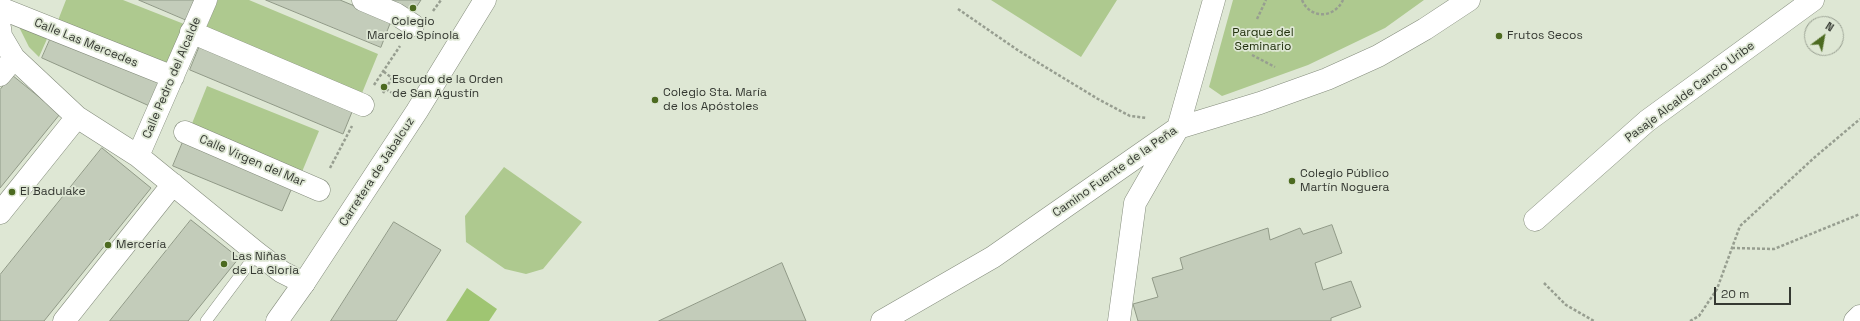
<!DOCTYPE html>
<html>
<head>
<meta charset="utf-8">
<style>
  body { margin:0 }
  #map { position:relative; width:1860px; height:321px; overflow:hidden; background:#dee7d4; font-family:"Space Grotesk",sans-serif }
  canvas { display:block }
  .north { position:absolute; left:1804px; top:16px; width:40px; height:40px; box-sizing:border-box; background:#dee7d4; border:1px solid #9aa193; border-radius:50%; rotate:32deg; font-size:11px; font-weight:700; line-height:16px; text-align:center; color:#353932 }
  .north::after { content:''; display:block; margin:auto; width:14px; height:18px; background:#4c6a20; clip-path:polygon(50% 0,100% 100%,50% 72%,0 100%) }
  .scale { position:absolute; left:1714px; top:287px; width:77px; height:18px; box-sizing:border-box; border:2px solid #353932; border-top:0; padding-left:5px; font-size:12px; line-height:14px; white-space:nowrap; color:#353932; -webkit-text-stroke:3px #dee7d4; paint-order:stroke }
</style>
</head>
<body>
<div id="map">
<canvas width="1860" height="321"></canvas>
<div class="north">N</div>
<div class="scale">20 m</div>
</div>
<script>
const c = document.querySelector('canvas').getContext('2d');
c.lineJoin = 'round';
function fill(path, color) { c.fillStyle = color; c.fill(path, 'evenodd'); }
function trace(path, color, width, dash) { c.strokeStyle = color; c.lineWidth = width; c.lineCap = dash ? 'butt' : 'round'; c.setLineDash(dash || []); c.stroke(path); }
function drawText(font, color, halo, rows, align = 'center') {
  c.font = font + ' "Space Grotesk",sans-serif'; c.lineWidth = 3.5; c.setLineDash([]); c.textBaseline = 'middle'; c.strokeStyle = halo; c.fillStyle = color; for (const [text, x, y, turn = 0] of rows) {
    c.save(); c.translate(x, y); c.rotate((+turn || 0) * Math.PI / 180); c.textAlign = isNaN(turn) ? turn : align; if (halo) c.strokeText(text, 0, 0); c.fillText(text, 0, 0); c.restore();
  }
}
const green = new Path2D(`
  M66 0H123L184 24 165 72 55 28Z
  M218 0H249L378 54 360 98 204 33Z
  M991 0H1117L1081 57Z
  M1233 0H1424L1385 28 1308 65 1222 96 1209 87Z
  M17 23 50 32 39 57 29 47Z
  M207 86 319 131 299 179 189 131Z
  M504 167 582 222 543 269 526 274 505 269 466 242 465 216Z`);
const water = new Path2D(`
  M467 288 497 309 489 321H446Z`);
const building = new Path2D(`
  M139 0H198L189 21Z
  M266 0H340L391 21 381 47Z
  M388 0H421L411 15Z
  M53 33 166 83 154 108 42 58Z
  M201 43 354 107 343 134 190 70Z
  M12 75 60 114 0 188V90Z
  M185 137 294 183 282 211 173 166Z
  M102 148 151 188 44 321H0V275Z
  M191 220 239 258 188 321H110Z
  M394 222 441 250 396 321H331Z
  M1332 225 1342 253 1315 263 1323 290 1351 281 1361 307 1331 318V321H1138L1133 304 1158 297 1152 278 1183 269 1180 258 1268 228 1270 240 1300 228 1303 234Z
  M782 263 806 321H659Z`);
const path = new Path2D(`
  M1302 0C1310 19 1334 19 1343 0
  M958 9 1019 51 1098 99 1130 116 1147 118
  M433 11 441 0
  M1257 19 1266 0
  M1252 55 1275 67
  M374 85 400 46
  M386 89 397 96
  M383 93 392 78 383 71
  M330 168 352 126
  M1732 248 1774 249 1860 214
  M1544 283 1566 305 1594 321
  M1690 321 1699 316 1717 289 1740 226 1815 157 1860 119`);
const lane = new Path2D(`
  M206 321 257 253`);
const street = new Path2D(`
  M363 0 396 14 413 25
  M0 8 173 77
  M0 28 1 36 14 58 77 117 138 156 257 253 282 272 304 283
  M191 32 363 105
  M0 75 14 58
  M185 132 319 190
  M138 156 206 0
  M0 213 77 117
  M1535 220 1647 121 1813 0
  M64 321 173 184
  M882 321 993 257 1178 128 1260 103 1327 79 1378 56 1425 29 1469 0
  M1119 321 1135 203 1178 128 1214 0`);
const secondary = new Path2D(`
  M277 321 304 283 417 111 485 0
  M1855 321 1860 316`);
const markers = [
  [413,8,4,"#4c6a20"],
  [1499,36,4,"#4c6a20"],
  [384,87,4,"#4c6a20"],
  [655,100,4,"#4c6a20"],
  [1292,181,4,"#4c6a20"],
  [12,192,4,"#4c6a20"],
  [108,245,4,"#4c6a20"],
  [224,264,4,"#4c6a20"]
];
const poiNames = [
  ["Colegio",413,22,"center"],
  ["Marcelo Spínola",413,36,"center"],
  ["Frutos Secos",1507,36],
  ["Escudo de la Orden",392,80],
  ["de San Agustín",392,94],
  ["Colegio Sta. María",663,93],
  ["de los Apóstoles",663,107],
  ["Colegio Público",1300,174],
  ["Martín Noguera",1300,188],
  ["El Badulake",20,192],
  ["Mercería",116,245],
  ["Las Niñas",232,257],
  ["de La Gloria",232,271]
];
const parkNames = [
  ["Parque del",1263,33],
  ["Seminario",1263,47]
];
const streetNames = [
  ["Calle Las Mercedes",86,43,22],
  ["Calle Pedro del Alcalde",172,78,-67],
  ["Pasaje Alcalde Cancio Uribe",1690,92,-37],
  ["Calle Virgen del Mar",252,161,23],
  ["Carretera de Jabalcuz",377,172,-57],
  ["Camino Fuente de la Peña",1115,172,-35]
];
fill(green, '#aec98f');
fill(water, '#9fc572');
fill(building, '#c3ccba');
trace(building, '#909987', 1);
trace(lane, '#848c7c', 12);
trace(street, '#848c7c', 23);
trace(secondary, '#848c7c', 23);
trace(path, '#979e90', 2.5, [3, 2]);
trace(lane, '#fff', 11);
trace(street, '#fff', 22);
trace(secondary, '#fff', 22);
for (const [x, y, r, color] of markers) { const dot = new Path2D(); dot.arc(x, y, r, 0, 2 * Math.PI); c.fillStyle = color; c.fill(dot); trace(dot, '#dee7d4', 1.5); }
drawText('12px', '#353932', '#dee7d4', poiNames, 'left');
drawText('12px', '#22310e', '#dee7d4', parkNames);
drawText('12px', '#353932', '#dee7d4', streetNames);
</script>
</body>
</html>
